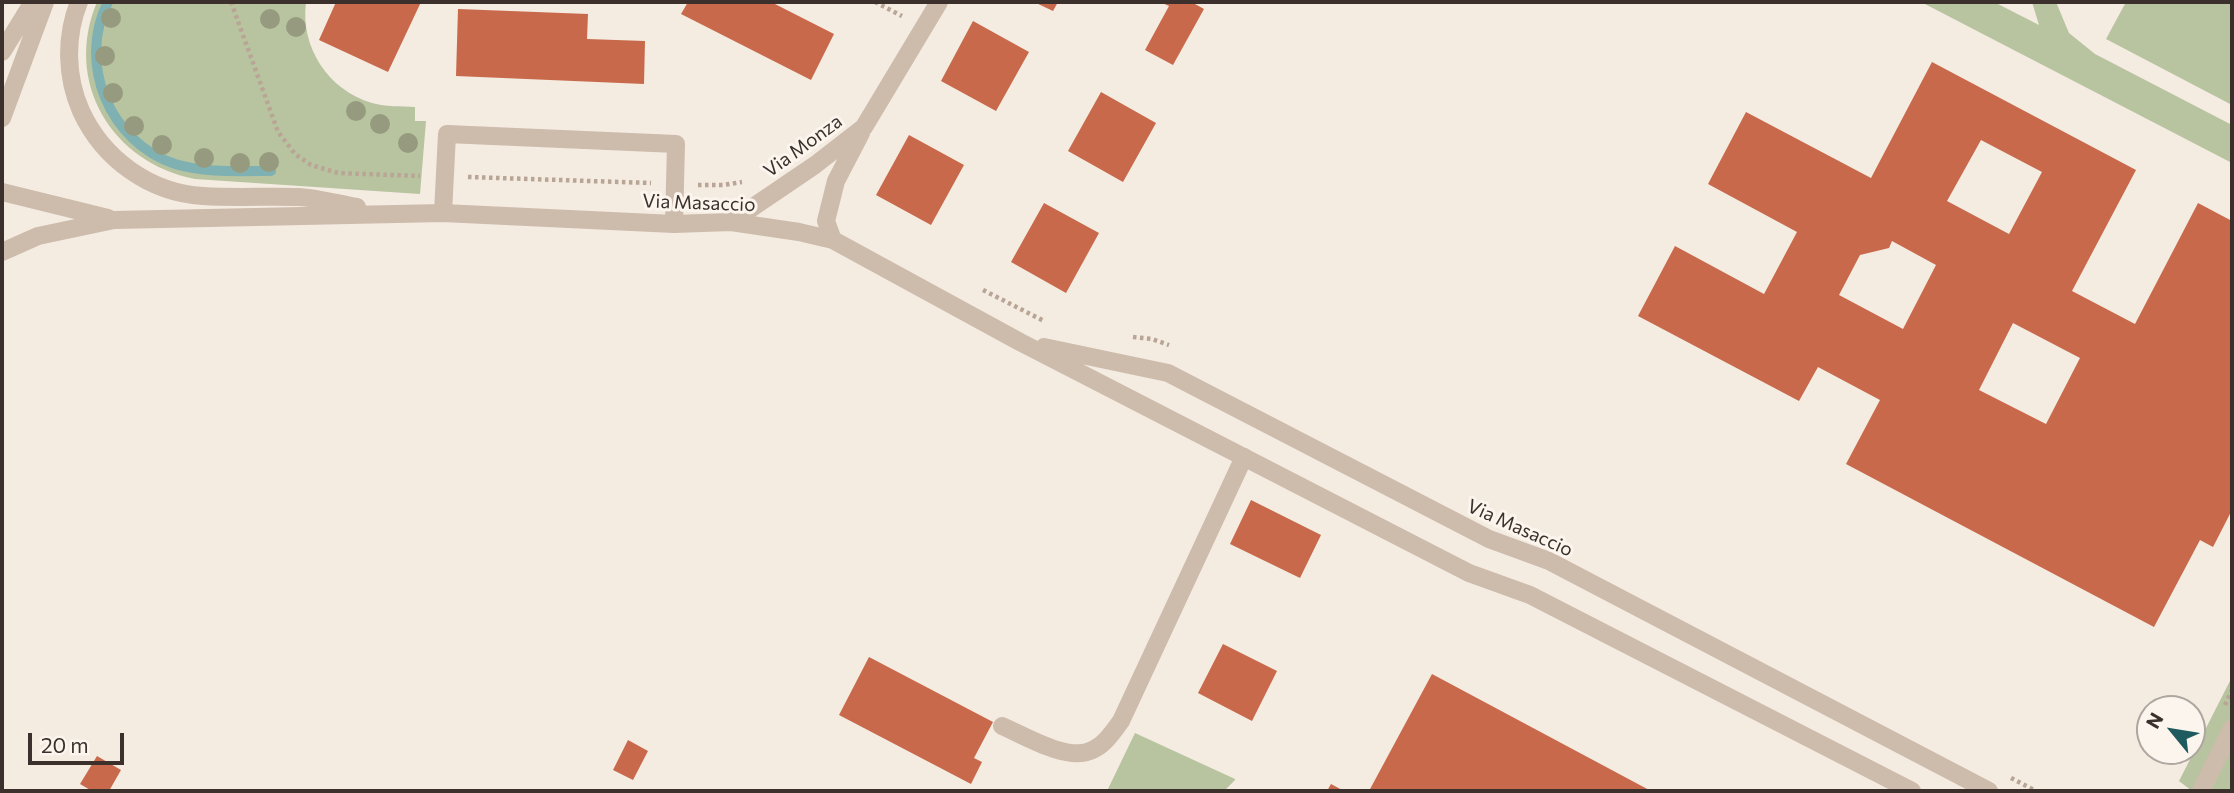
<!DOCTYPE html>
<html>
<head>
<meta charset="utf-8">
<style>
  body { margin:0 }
  #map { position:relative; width:2234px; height:793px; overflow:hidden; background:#f4ebe1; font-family:Commissioner,sans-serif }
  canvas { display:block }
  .frame { position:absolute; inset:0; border:4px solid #3b302b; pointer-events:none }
  .north { position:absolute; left:2136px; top:695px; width:70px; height:70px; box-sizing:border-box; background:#fbf5ee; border:2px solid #aea6a0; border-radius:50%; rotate:300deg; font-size:19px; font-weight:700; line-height:28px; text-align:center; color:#3b302b }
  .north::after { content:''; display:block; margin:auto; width:24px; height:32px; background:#1f5a5e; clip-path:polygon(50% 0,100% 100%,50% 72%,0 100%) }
  .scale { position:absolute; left:28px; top:733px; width:96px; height:32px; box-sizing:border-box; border:4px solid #3b302b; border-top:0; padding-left:9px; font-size:21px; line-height:24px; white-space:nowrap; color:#3b302b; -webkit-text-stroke:5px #fbf5ee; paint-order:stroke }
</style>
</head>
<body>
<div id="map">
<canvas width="2234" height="793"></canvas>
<div class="frame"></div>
<div class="north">N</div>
<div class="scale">20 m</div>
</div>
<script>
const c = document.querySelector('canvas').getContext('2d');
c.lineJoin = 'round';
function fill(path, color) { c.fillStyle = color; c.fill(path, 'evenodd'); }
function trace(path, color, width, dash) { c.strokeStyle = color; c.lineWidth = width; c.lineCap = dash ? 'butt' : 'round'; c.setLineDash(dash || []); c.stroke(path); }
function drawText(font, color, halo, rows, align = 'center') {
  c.font = font + ' Commissioner,sans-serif'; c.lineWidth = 6; c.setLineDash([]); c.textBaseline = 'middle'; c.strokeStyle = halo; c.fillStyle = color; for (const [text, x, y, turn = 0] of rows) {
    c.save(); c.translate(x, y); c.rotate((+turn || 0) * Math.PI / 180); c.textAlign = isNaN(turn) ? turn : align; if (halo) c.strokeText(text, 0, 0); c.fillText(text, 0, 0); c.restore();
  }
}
const green = new Path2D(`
  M97 2H306C300 47 328 90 372 103 386 107 401 106 415 107V121H426L420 194 195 179C112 163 63 82 97 2Z
  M1921 2H1994L2039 25 2032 2H2056L2069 33 2095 54 2232 125V163Z
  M2126 2H2232V105L2106 39Z
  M2232 677V791H2192L2179 781Z
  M1135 733 1235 779V780L1224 791H1107Z`);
const stream = new Path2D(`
  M108 2C77 63 109 142 175 164 205 173 239 171 271 171`);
const building = new Path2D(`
  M336 2H421L388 72 319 40Z
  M688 2H771L834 34 811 80 681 14Z
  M1034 2H1058L1053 11Z
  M1160 2H1196L1195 4 1204 9 1173 65 1145 50 1169 6Z
  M458 9 588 14 587 39 645 41 644 84 456 76Z
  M973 21 1029 52 996 111 941 81Z
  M1932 62 2136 170 2072 291 2135 324 2198 203 2232 221V510L2213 547 2200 540 2154 627 1846 464 1880 400 1818 367 1799 401 1638 316 1675 246 1764 294 1797 232 1708 184 1746 112 1871 178ZM1981 140 2042 172 2009 234 1947 201ZM1892 241 1936 265 1903 329 1839 295 1860 255 1889 248ZM2013 323 2080 358 2046 424 1979 390Z
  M1101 92 1156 123 1123 182 1068 151Z
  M909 135 964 165 931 225 876 195Z
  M1044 203 1099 233 1066 293 1011 262Z
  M1251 500 1321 535 1300 578 1230 544Z
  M1223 644 1277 671 1252 721 1198 693Z
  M869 657 993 722 974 758 982 762 971 784 839 715Z
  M1432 674 1651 791H1369Z
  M628 740 648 751 633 780 613 770Z
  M97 756 121 770 109 791H92L80 784Z
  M1331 784 1344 791H1327Z`);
const path = new Path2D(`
  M231 2 278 132 295 154 311 165 338 173 420 176
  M875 2 902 16
  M468 177 651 183
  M698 185H723L742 182
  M983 290 1044 321
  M1133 337 1152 339 1169 345
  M2225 705 2232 690
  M2011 778 2036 791`);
const service = new Path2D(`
  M443 213 447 134 676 144 674 224
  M1002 726C1025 736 1066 761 1090 751 1104 746 1113 732 1121 721L1244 457`);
const pedestrian = new Path2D(`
  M2201 791 2232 728`);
const minor = new Path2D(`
  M79 2C65 37 66 77 81 111 103 159 150 193 203 196 235 198 267 196 299 197 318 198 338 204 357 207
  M2 192 108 218
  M731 222 815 165 864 127 939 2
  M833 240 826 221 836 181 861 133
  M2 252 38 236 114 220 443 213 674 224 731 222 799 232 833 240 1020 342 1469 573 1530 595 1912 791
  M1044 347 1168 373 1489 539 1549 561 1989 791`);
const tertiary = new Path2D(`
  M2 52 33 2
  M2 118 45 2`);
const trees = [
  [111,18],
  [270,19],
  [296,27],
  [105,56],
  [113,93],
  [356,111],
  [380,124],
  [134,126],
  [408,143],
  [162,145],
  [204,158],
  [269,162],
  [240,163]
];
const streetNames = [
  ["Via Monza",803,146,-36],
  ["Via Masaccio",699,203,2],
  ["Via Masaccio",1520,528,24]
];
fill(green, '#b8c4a0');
trace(stream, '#7fb0b2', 10);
fill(building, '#c8694b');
trace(path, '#b9a596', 4.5, [3.5, 3.5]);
trace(service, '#cdbbac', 18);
trace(pedestrian, '#cdbbac', 18);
trace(minor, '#cdbbac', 18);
trace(tertiary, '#cdbbac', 18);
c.fillStyle = '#969b7f';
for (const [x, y] of trees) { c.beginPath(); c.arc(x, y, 10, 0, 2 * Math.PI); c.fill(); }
drawText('19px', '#3b302b', '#fbf5ee', streetNames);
</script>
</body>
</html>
